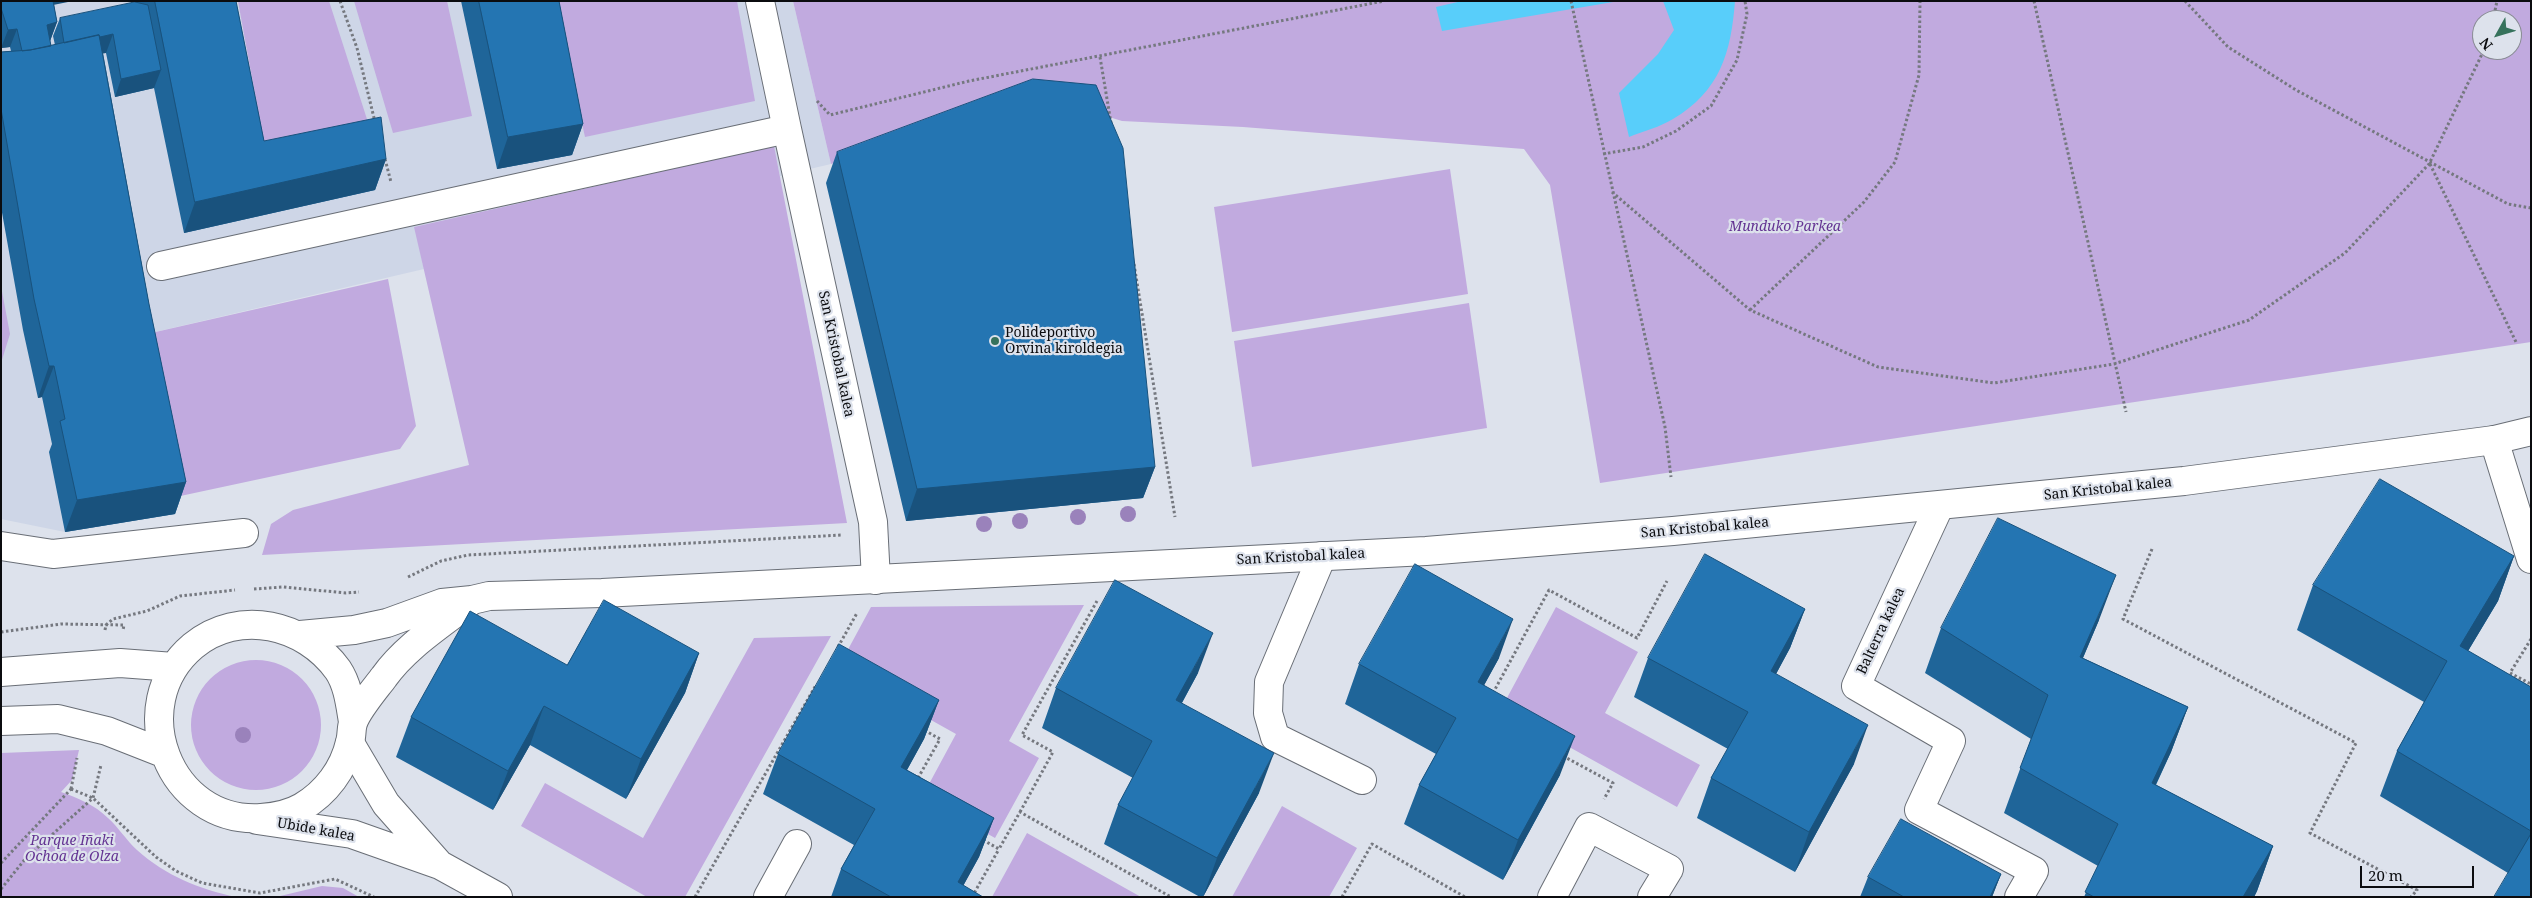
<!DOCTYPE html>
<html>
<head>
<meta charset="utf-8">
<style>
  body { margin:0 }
  #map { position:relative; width:2532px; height:898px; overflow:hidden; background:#dde2ec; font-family:"Noto Serif",serif }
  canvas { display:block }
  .frame { position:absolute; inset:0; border:2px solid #0b0c0f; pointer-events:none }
  .north { position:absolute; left:2472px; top:10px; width:50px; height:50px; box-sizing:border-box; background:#dde2ec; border:1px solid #898c94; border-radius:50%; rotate:231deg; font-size:14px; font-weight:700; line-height:20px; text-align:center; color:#0b0c0f }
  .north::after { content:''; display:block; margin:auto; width:18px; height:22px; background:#36725c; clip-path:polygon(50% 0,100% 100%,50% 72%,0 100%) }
  .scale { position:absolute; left:2360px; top:866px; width:114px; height:22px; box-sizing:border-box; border:2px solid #0b0c0f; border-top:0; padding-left:6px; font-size:15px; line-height:18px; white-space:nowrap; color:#0b0c0f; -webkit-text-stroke:4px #dde2ec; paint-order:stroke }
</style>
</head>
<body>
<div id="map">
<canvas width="2532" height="898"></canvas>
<div class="frame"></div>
<div class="north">N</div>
<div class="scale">20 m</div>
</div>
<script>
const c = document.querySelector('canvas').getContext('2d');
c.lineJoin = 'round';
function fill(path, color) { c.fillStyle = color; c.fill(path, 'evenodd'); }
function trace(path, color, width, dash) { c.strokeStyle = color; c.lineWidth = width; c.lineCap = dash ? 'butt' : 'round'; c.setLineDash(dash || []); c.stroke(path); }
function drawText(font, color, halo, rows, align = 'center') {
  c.font = font + ' "Noto Serif",serif'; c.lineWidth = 4.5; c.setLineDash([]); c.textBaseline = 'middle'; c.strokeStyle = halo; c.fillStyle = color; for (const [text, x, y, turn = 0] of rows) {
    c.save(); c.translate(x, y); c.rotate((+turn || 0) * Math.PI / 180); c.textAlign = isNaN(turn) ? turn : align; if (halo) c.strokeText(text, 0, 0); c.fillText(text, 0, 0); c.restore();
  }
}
const built = new Path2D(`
  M1 1H793L831 164 780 176 773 146 415 227 424 269 138 336 175 514 65 532 1 519Z`);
const green = new Path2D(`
  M238 1H329L374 141 266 155Z
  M354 1H447L472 116 393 133Z
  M555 1H737L755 101 585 137Z
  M793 1H2531V342L1600 483 1550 185 1524 149 1243 127 1122 121 1041 96 831 164ZM2482 20H2512V50H2482Z
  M774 146 847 523 262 555 271 524 293 510 469 465 414 227Z
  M1450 169 1468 294 1232 332 1214 207Z
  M388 279 416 426 400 449 171 498 138 336Z
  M1 286 10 334 1 363Z
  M1469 303 1487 428 1252 467 1234 341Z
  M1084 605 1009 741 1039 758 995 838 922 797 956 734 838 668 871 607Z
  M1556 607 1638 652 1605 713 1700 765 1677 807 1501 709Z
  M831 636 685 897H647L521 826 545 783 643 838 754 638Z
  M191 725a65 65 0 1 1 130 0a65 65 0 1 1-130 0Z
  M79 750 72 780 61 792C78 798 95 805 108 818 119 828 126 840 137 850 166 876 199 889 236 897H1V753Z
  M1282 806 1357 848 1329 897H1232Z
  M1027 833 1141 897H992Z
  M322 886 343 888 359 897H276Z`);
const water = new Path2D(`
  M1462 1H1619L1442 31 1436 7Z
  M1663 1H1735C1731 53 1720 91 1673 119 1660 127 1644 131 1629 137L1619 93 1658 54 1674 30Z`);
const path = new Path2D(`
  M340 1 357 48 375 122
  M1571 1 1665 427 1671 477
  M2034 1 2126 412
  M2185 1 2228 47 2296 90 2508 204 2531 208
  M2493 20 2497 1
  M1100 57 1111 123
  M817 101 830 115 969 81 1384 1
  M1603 154 1643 147 1676 131 1711 106 1737 60 1747 14 1745 1
  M385 159 391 182
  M2430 164 2517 344
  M1612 192 1750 310 1878 367 1994 383 2114 364 2249 320 2345 253 2429 164 2484 50
  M1 216H2
  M1134 264 1175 517
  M1750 310 1864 202 1895 162 1919 75 1920 1
  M2152 549 2123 619 2356 743 2310 833 2417 890 2411 897
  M408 577 441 561 468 555 842 535
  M254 589 283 587 346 593 359 592
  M105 630 106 625 113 619 147 611 180 596 235 590
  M1 632 61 624 124 625 123 630
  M2531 639 2510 673 2531 684
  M838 647 857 613
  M1493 693 1549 590 1637 638 1667 581
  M1563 756 1613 783 1604 799
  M918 778 940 739 924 730
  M71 789 77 758
  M71 789 93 798 156 857 176 871 202 883 260 893 335 879 374 897
  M1020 812 1053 752 1022 735 1097 601
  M983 840 999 849 1020 812 1171 897
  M1 863 71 789
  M1 889 26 858 93 798 101 765
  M695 897 816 685
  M972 897 999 849
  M1342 897 1372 844 1465 897`);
const minor = new Path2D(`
  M787 129 873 522 876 580
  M161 266 787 129 760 1
  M2494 440 2531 559
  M1939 507 1856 686 1951 741 1919 810 2034 871 2019 897
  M1 546 53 554 244 533
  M1322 556 1269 682 1268 713 1275 737 1362 780
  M350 743 386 804 439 864
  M257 820 352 834 440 865 498 897
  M768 897 797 844
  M1552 897 1589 827 1669 869 1652 897`);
const major = new Path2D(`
  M300 635 354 630 387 623 442 603 472 600 489 596 602 593 1426 551 1673 531 2184 481 2494 440 2531 431
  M1 672 120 663 174 667
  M1 721 58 719 107 731 163 753
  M353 722C350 704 348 685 338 670 305 624 239 608 193 646 123 705 169 824 261 818 275 817 290 814 302 807 326 793 344 769 350 742 352 736 351 729 353 723 357 710 375 689 384 677 406 646 442 624 472 600`);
const trees = [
  [1128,514],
  [1078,517],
  [1020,521],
  [984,524],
  [243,735]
];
const wall = new Path2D(`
  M1 1 54 5 57 22 50 41 51 46 55 45 53 36 60 18 137 2V1H236L264 141 386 159 375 190 184 233 154 88 115 97 106 53H103L149 304 186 482 175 514 65 532 49 452 52 444 42 397 38 398 23 330 1 207V52L11 51 10 47 1 48Z
  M461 1H559L583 124 572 155 497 169Z
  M837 152 1155 467 1143 498 906 521 826 183Z
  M2514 556 2498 601 2468 651 2531 687V897L2508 873 2380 796 2397 751 2424 702 2297 630 2313 585Z
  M1805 609 1790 648 1776 674 1854 764 1795 872 1697 818 1711 778 1728 749 1634 697 1648 658Z
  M2099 620 2083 658 2188 707 2171 752 2156 785 2273 846 2257 891 2254 897H2084L2098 866 2004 813 2031 739 1925 673 1941 628Z
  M699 653 685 693 626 799 530 745 493 810 396 757 411 717 567 665Z
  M1499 658 1484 685 1560 775 1503 880 1404 824 1419 785 1436 754 1345 704 1359 664Z
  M1198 673 1182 703 1259 793 1203 897H1200L1104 844 1118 805 1133 778 1042 728 1056 688Z
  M939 700 924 739 907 770 994 818 979 857 963 886 983 897H831L841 869 854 845 763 794 778 754Z
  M2001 874 1992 897H1860L1868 877Z`);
const shadedWall = new Path2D(`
  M1 1H73L3 15Z
  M57 22 50 41 41 44 47 25Z
  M17 29 10 47 1 48 8 30Z
  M113 34 106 53 57 62 64 44Z
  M161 70 154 88 115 97 121 79Z
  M583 124 572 155 497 169 508 137Z
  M386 159 375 190 184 233 195 202Z
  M49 366H54L42 397 38 398Z
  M1155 467 1143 498 906 521 917 489Z
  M186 482 175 514 65 532 77 500Z
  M2514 556 2498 601 2444 691 2460 646Z
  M2116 575 2099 620 2064 702 2080 657Z
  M1805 609 1790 648 1756 711 1771 671Z
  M1513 619 1499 658 1464 722 1478 682Z
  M1213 633 1198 673 1162 739 1176 700Z
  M699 653 685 693 626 799 641 759Z
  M939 700 924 739 887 806 901 767Z
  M544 706 530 745 493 810 508 771Z
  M2188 707 2171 752 2135 828 2152 783Z
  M1868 725 1854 764 1795 872 1809 832Z
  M1575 736 1560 775 1503 880 1518 840Z
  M1274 753 1259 793 1203 897 1217 858Z
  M994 818 979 857 957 897 958 882Z
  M2273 846 2257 891 2254 897H2243Z
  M2001 874 1992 897H1990Z`);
const building = new Path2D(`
  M1 1H53L57 22 47 25 51 46 30 50 22 51 17 29 8 30 1 8Z
  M155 1H236L264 141 381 117 386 159 195 202Z
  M479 1H559L583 124 508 137Z
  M135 2 148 5 161 70 121 79 113 34 100 37 99 35 64 43 60 18Z
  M99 35 149 304 186 482 77 500 60 421 65 419 54 366H49L34 299 1 109V52L30 50Z
  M1033 79 1096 85 1123 148 1155 467 917 489 837 152Z
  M2380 479 2514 556 2460 646 2531 687V831L2397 751 2447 661 2313 585Z
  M1998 518 2116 575 2080 657 2188 707 2152 783 2273 846 2243 897H2094L2085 892 2118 824 2020 768 2048 695 1941 628Z
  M1705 554 1805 609 1771 671 1868 725 1809 832 1711 778 1748 712 1648 658Z
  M1415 564 1513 619 1478 682 1575 736 1518 840 1419 785 1456 718 1359 664Z
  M1115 580 1213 633 1176 700 1274 753 1217 858 1118 805 1152 741 1056 688Z
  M604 600 699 653 641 759 544 706 508 771 411 717 470 611 567 665Z
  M839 644 939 700 901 767 994 818 958 882 983 897H891L841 869 875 809 778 754Z
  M1901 819 2001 874 1990 897H1904L1868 877Z
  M2531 834V897H2494Z`);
const markers = [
  [995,341,5,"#36725c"]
];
const parkNames = [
  ["Munduko Parkea",1785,227],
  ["Parque Iñaki",72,841],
  ["Ochoa de Olza",72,857]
];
const poiNames = [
  ["Polideportivo",1005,333],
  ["Orvina kiroldegia",1005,349]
];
const streetNames = [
  ["San Kristobal kalea",836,354,78],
  ["San Kristobal kalea",2108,489,-6],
  ["San Kristobal kalea",1705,528,-5],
  ["San Kristobal kalea",1301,557,-3],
  ["Balterra kalea",1881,631,-65],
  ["Ubide kalea",316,830,10]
];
fill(built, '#ced6e7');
fill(green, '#c1aadf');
fill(water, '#58cefa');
trace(minor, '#696e76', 30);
trace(major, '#696e76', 30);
trace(path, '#75787f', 3, [2.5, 2.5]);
trace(minor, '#fff', 28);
trace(major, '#fff', 28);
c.fillStyle = '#9a82bb';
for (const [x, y] of trees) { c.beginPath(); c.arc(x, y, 8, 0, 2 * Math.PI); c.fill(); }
fill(wall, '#1f6599');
fill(shadedWall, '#19527d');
fill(building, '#2475b2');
trace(building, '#19527d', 1);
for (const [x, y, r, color] of markers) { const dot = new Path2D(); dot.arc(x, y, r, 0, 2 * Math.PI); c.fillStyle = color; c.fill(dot); trace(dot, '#dde2ec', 2); }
drawText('italic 14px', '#643493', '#dde2ec', parkNames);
drawText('14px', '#0b0c0f', '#dde2ec', poiNames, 'left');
drawText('14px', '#0b0c0f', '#dde2ec', streetNames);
</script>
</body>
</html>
